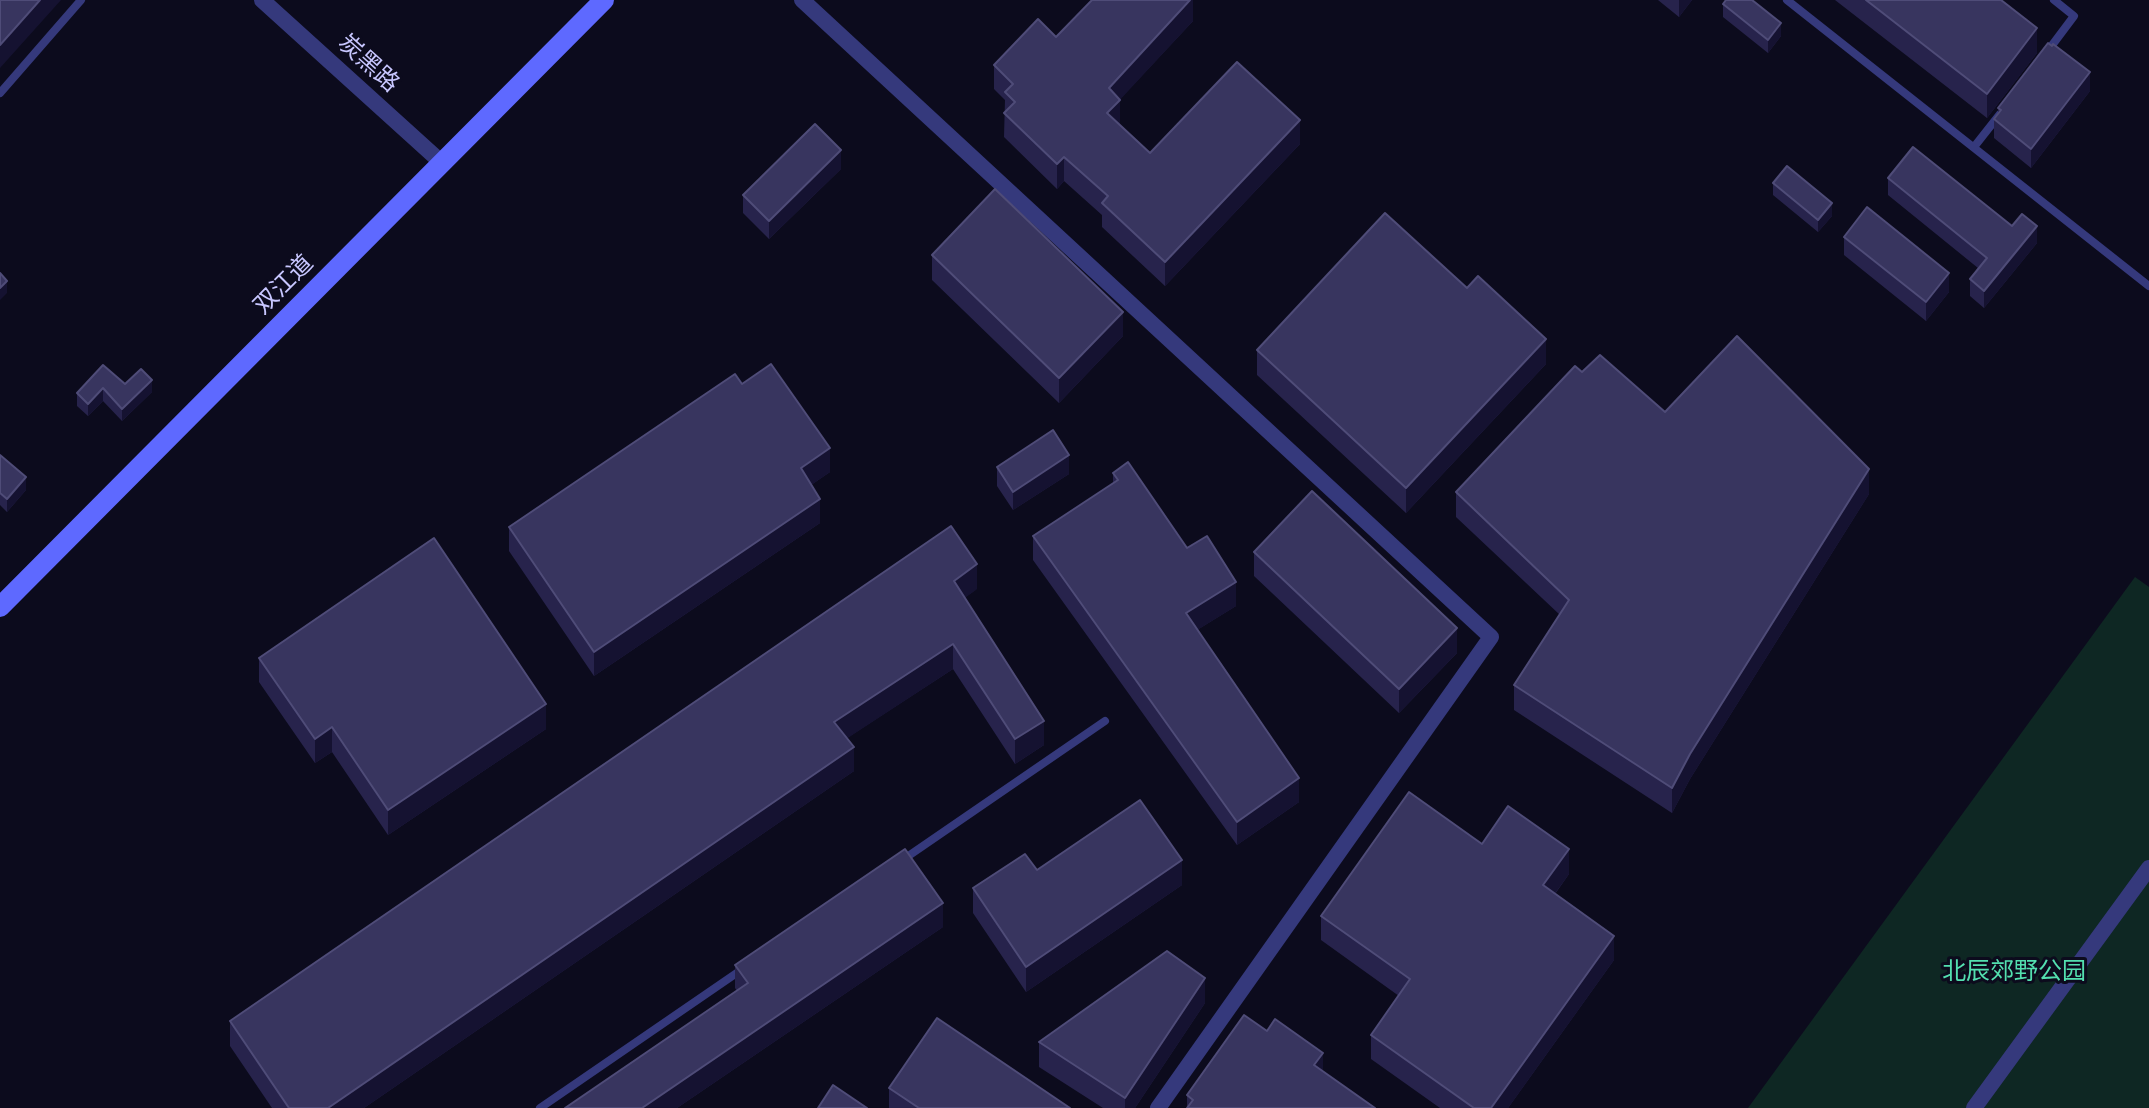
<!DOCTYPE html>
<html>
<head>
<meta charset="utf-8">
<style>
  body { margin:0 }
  canvas { display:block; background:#0c0b1d }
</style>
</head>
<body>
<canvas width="2149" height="1108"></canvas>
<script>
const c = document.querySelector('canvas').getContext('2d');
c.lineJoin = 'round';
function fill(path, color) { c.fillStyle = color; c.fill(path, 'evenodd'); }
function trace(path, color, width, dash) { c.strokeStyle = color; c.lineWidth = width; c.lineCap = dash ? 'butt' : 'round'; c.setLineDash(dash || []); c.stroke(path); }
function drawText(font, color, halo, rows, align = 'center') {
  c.font = font + ' Arial,"Noto Sans SC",sans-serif'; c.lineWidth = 6; c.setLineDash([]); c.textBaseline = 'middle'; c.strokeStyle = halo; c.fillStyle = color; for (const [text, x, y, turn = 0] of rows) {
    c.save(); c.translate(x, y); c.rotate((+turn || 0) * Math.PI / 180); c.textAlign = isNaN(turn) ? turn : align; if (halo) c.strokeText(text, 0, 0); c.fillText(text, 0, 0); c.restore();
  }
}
const green = new Path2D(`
  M2135 577 2149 587V1108H1748Z`);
const service = new Path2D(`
  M1787 0 2149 286
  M2047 52 2074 16 2054 0
  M0 93 81 0
  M1974 147 2000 114
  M901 861 1105 721
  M540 1108 744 968`);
const minor = new Path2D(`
  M262 0 442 163
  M802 0 1491 637 1158 1108
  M1974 1108 2149 868`);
const secondary = new Path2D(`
  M0 607 604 0`);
const wall = new Path2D(`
  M1193 0V21L1120 99V125L1150 153 1300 144 1165 286 1102 227V215L1064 181 1057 189 1004 137 1005 100 994 89V65L1056 37Z
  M1658 0H1692L1679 17Z
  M1835 0H2001L2037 53 1987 118Z
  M1723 4 1781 36 1768 53 1723 17Z
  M2090 91 2031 168 1994 138V119L1998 113V108Z
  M841 169 769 239 743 213V195Z
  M1888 178 2012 226 2037 243 1984 308 1970 296V279L1978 268 1888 195Z
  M1773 183 1832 216 1818 232 1773 195Z
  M1844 237 1949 292 1926 321 1844 255Z
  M932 255 1123 336 1059 403 932 280Z
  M1257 350 1546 364 1406 513 1257 375Z
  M1582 372 1665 412 1869 494 1690 779 1672 813 1514 710V685L1560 615 1456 517V492Z
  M125 384 152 392 122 421 103 401 88 416 77 406V393Z
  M742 384 830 472 811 485 820 523 594 676 509 551V527Z
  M0 455 26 490 7 512 0 505Z
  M997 467 1069 474 1013 510 997 486Z
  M1113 473 1187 548 1236 606 1197 630 1299 802 1237 845 1033 560V536L1113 484Z
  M1254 552 1457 653 1399 713 1254 576Z
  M977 589 964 598 1044 745 1015 764 953 669 847 738 854 771 364 1108H272L230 1046V1021Z
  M259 658 546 729 388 835 332 752 315 763 259 682Z
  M1482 844 1569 874 1555 894 1614 960 1508 1108H1440L1371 1059V1035L1399 996 1321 940V916Z
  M1037 870 1182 885 1026 992 973 913V888Z
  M943 927 677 1108H565L737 991 735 988V965Z
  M1205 1003 1135 1108H1103L1039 1067V1042Z
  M1323 1071 1187 1108V1095Z
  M889 1088 1070 1108H889Z`);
const shadedWall = new Path2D(`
  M40 0H61L0 68V45Z
  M1190 0H1193V21L1117 103 1120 100V124L1107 137 1109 88Z
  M1679 0H1692L1679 17Z
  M1781 23V36L1768 53V40Z
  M2037 28V53L1987 118V94Z
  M2090 72V91L2031 168V149Z
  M1300 120V144L1165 286V262Z
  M841 150V169L769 239V221Z
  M1064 157V181L1057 189V164Z
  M1832 203V216L1818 232V220Z
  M2037 226V243L1984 308V291Z
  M1949 273V292L1926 321V302Z
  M7 281V293L0 300V288Z
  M1123 312V336L1059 403V378Z
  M1546 339V364L1406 513V488Z
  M152 380V392L122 421V409Z
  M103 388V401L88 416V404Z
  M830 448V472L801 492V468Z
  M1069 455V474L1013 510V492Z
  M1869 469V494L1690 779 1672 813V788L1690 754Z
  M26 477V490L7 512V499Z
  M820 499V523L594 676V652Z
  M977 564V589L954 606V581Z
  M1236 582V606L1186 637V613Z
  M1457 628V653L1399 713V689Z
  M953 644V669L834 747V722Z
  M546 704V729L388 835V810Z
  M1044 721V745L1015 764V739Z
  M332 727V752L315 763V739Z
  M854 747V771L364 1108H328Z
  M1299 778V802L1237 845V822Z
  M1569 849V874L1543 910V885Z
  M1182 860V885L1026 992V967Z
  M943 903V927L677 1108H642Z
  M1614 936V960L1508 1108H1491Z
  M1205 978V1003L1135 1108H1125V1098Z
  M1323 1053V1077L1314 1065Z`);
const building = new Path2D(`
  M0 0H40L0 45Z
  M1092 0H1190L1109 88 1120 100 1107 113 1150 153 1237 62 1300 120 1165 262 1102 203 1108 196 1064 157 1057 164 1004 113 1015 102 1005 92 1013 84 994 65 1038 19 1056 37Z
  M1726 0H1752L1781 23 1768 40 1723 4Z
  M1866 0H2001L2037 28 1987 94Z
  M2048 43 2052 46 2053 44 2090 72 2031 149 1994 119 2001 110 1998 108Z
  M815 124 841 150 769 221 743 195Z
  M1913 147 2012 226 2022 214 2037 226 1984 291 1970 279 1987 258 1888 178Z
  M1787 166 1832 203 1818 220 1773 183Z
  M995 189 1123 312 1059 378 932 255Z
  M1867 207 1949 273 1926 302 1844 237Z
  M1385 213 1467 288 1478 276 1546 339 1406 488 1257 350Z
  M0 273 7 281 0 288Z
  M1737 336 1869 469 1690 754 1672 788 1514 685 1569 600 1456 492 1575 366 1582 372 1600 355 1665 412Z
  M771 364 830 448 801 468 820 499 594 652 509 527 735 374 742 384Z
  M103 365 125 384 141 369 152 380 122 409 103 388 88 404 77 393Z
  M1053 430 1069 455 1013 492 997 467Z
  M0 455 26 477 7 499 0 493Z
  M1128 462 1187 548 1207 536 1236 582 1186 613 1299 778 1237 822 1033 536 1118 480 1113 473Z
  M1312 491 1457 628 1399 689 1254 552Z
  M951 526 977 564 954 581 1044 721 1015 739 953 644 834 722 854 747 328 1108H289L230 1021Z
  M434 538 546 704 388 810 332 727 315 739 259 658Z
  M1409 792 1482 844 1508 806 1569 849 1543 885 1614 936 1491 1108H1474L1371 1035 1410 979 1321 916Z
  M1140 800 1182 860 1026 967 973 888 1025 854 1037 870Z
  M905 849 943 903 642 1108H565L748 983 735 965Z
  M1167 951 1205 978 1125 1098 1039 1042Z
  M1244 1015 1267 1031 1275 1019 1323 1053 1314 1065 1375 1108H1187L1193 1100 1187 1095Z
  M937 1018 1070 1108H919L889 1088Z
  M833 1085 867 1108H818Z`);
const streetNames = [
  ["炭黑路",368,64,42],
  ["双江道",284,285,-45]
];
const parkNames = [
  ["北辰郊野公园",2014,972]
];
fill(green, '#0e2723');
trace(service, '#35397c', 8);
trace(minor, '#35397c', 16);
trace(secondary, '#5e69ff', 20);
fill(wall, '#27234c');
fill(shadedWall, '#151231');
fill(building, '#38355f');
trace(building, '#4f4c78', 2);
drawText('24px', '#c8c7ff', '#0c0b1d', streetNames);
drawText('24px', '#53dfaf', '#0c0b1d', parkNames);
</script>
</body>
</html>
